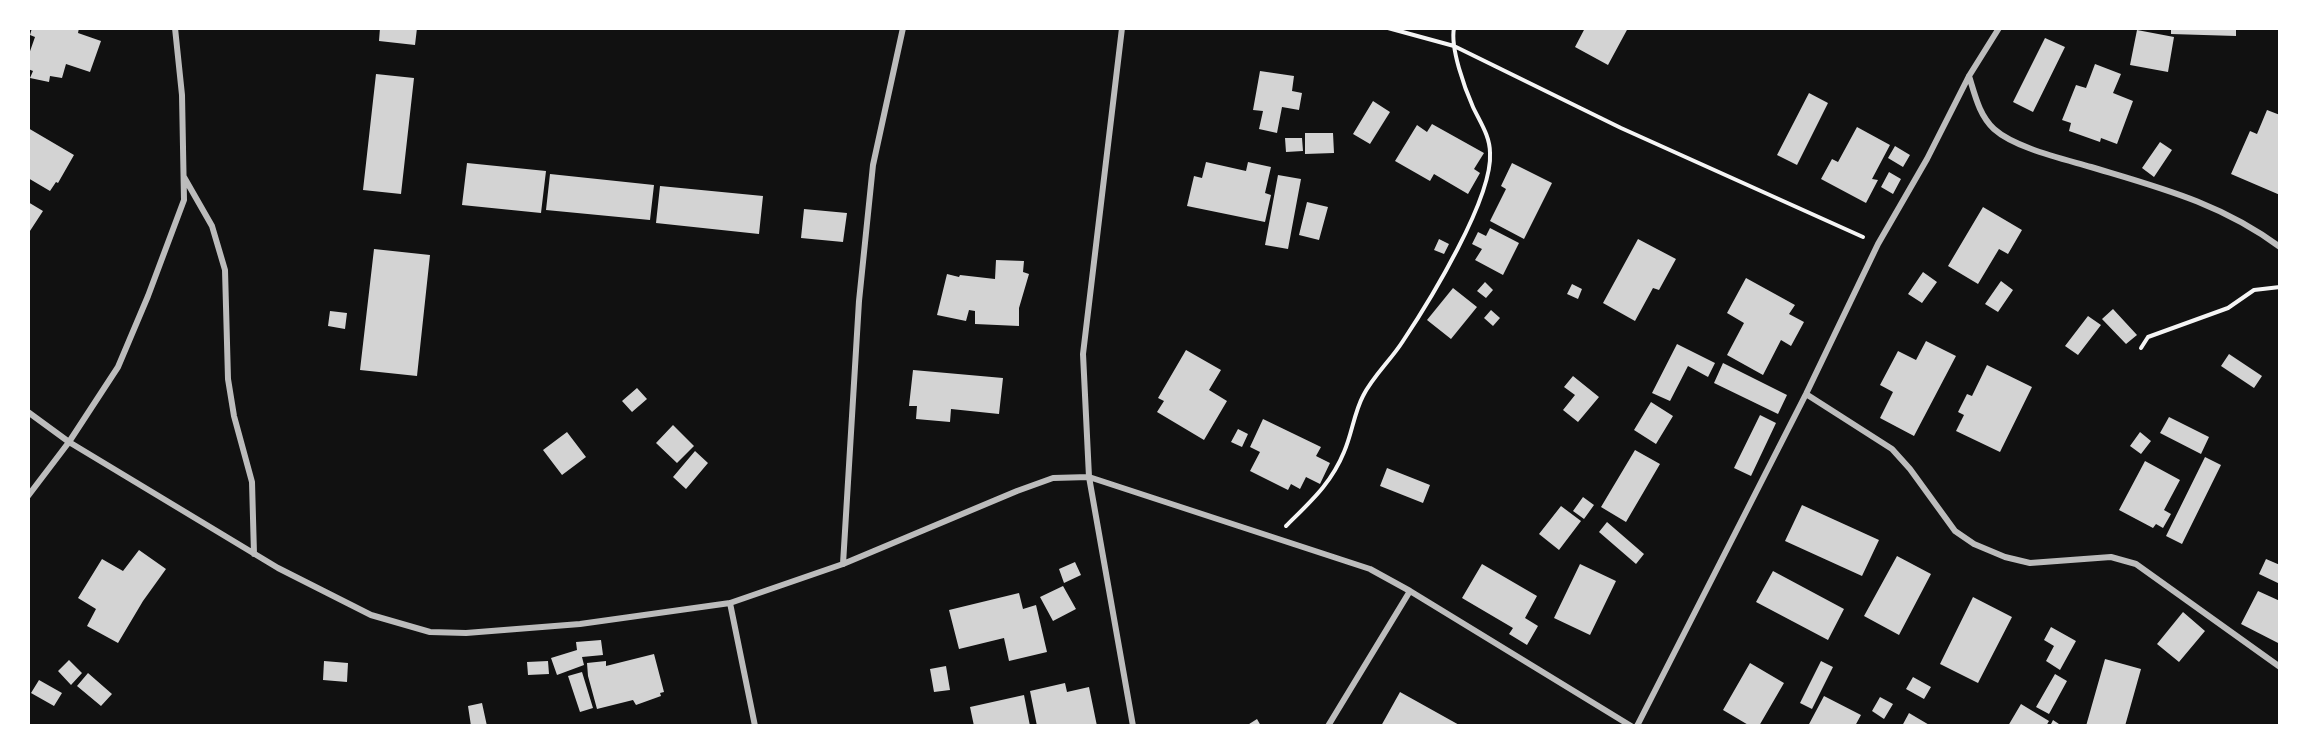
<!DOCTYPE html>
<html>
<head>
<meta charset="utf-8">
<style>
  body { margin:0 }
  #map { position:relative; width:2308px; height:754px; overflow:hidden; background:#111; font-family:Mulish,sans-serif }
  canvas { display:block }
  .frame { position:absolute; inset:0; border:30px solid #fff; pointer-events:none }
</style>
</head>
<body>
<div id="map">
<canvas width="2308" height="754"></canvas>
<div class="frame"></div>
</div>
<script>
const c = document.querySelector('canvas').getContext('2d');
c.lineJoin = 'round';
function fill(path, color) { c.fillStyle = color; c.fill(path, 'evenodd'); }
function trace(path, color, width, dash) { c.strokeStyle = color; c.lineWidth = width; c.lineCap = dash ? 'butt' : 'round'; c.setLineDash(dash || []); c.stroke(path); }
const building = new Path2D(`
  M32 28H79L78 33 101 41 90 72 66 64 62 78 50 76 49 82 30 78 33 71 28 69V57L35 37 30 35Z
  M380 28H417L415 45 379 41Z
  M1585 28H1628L1608 65 1575 47Z
  M2171 28H2236V36L2171 34Z
  M2137 30 2174 37 2168 72 2130 65Z
  M2045 38 2065 47 2033 112 2013 102Z
  M2095 64 2121 74 2113 93 2133 101 2117 144 2101 138 2100 142 2069 131 2071 123 2062 120 2076 85 2086 88Z
  M1260 71 1294 76 1292 91 1302 93 1299 110 1282 107 1277 133 1259 129 1263 111 1253 110Z
  M376 74 414 78 401 194 363 190Z
  M1809 93 1828 103 1797 165 1777 155Z
  M1373 101 1390 112 1370 144 1353 134Z
  M2267 110 2280 115V195L2231 174 2250 131 2257 134Z
  M1432 124 1484 153 1474 169 1480 173 1468 194 1434 174 1430 181 1395 161 1417 125 1427 132Z
  M1857 127 1890 145 1872 179 1878 180 1866 203 1821 179 1832 159 1838 162Z
  M28 128 74 155 58 183 56 182 50 191 28 178Z
  M1305 133H1333L1334 153 1305 154Z
  M1285 138H1302L1303 151 1286 152Z
  M2160 142 2172 150 2154 177 2142 168Z
  M1895 146 1910 155 1903 167 1888 158Z
  M1206 162 1246 171 1248 162 1271 167 1265 193 1271 195 1265 222 1187 206 1194 176 1202 178Z
  M467 163 546 171 541 213 462 205Z
  M1512 163 1552 183 1524 239 1490 221 1506 189 1501 186Z
  M1889 172 1901 179 1893 194 1881 187Z
  M550 174 654 185 650 220 546 210Z
  M1278 175 1301 179 1288 249 1265 245Z
  M660 186 763 196 759 234 656 223Z
  M28 202 43 211 28 234Z
  M1307 202 1328 207 1319 240 1299 235Z
  M1983 207 2022 230 2008 254 1999 249 1978 284 1948 266Z
  M804 209 847 213 843 242 801 238Z
  M1490 228 1519 243 1503 275 1475 260 1482 249 1472 244 1478 232 1486 236Z
  M1439 239 1449 244 1444 254 1434 250Z
  M1638 239 1676 259 1659 290 1653 288 1635 321 1603 303Z
  M374 249 430 255 417 376 360 370Z
  M996 260 1024 261 1023 272 1029 274 1019 308V326L975 324V311L969 310 966 321 937 315 947 274 959 277 960 275 995 279Z
  M1923 272 1937 282 1922 303 1908 294Z
  M1746 278 1795 305 1789 314 1804 322 1791 346 1781 340 1763 375 1727 355 1744 323 1727 313Z
  M2001 281 2013 290 1998 312 1985 304Z
  M1485 282 1493 290 1486 298 1477 291Z
  M1572 284 1582 289 1578 299 1567 294Z
  M1453 288 1477 307 1451 339 1427 320Z
  M2113 309 2137 335 2126 344 2102 319Z
  M1491 310 1500 318 1493 326 1484 318Z
  M330 311 347 313 345 329 328 326Z
  M2088 316 2101 325 2078 355 2065 346Z
  M1926 341 1956 356 1914 436 1880 418 1893 392 1880 385 1898 351 1916 360Z
  M1677 344 1715 363 1708 377 1688 366 1670 401 1652 393Z
  M1186 350 1221 370 1209 390 1227 401 1204 440 1157 412 1164 401 1158 398Z
  M2229 354 2262 376 2254 388 2221 366Z
  M1723 363 1787 395 1778 414 1714 383Z
  M1987 365 2032 387 2000 452 1956 431 1964 415 1958 412 1967 394 1972 396Z
  M913 370 1003 378 999 414 951 409 950 422 916 419 917 406H909Z
  M1573 376 1599 397 1578 422 1563 410 1575 395 1564 387Z
  M637 388 647 399 632 412 622 401Z
  M1651 402 1673 416 1656 444 1634 430Z
  M1760 415 1776 423 1751 476 1734 468Z
  M2169 417 2209 437 2201 454 2160 433Z
  M1263 419 1321 447 1316 456 1330 463 1320 484 1306 477 1300 489 1291 484 1288 490 1250 471 1260 452 1250 447Z
  M673 425 694 446 677 463 656 443Z
  M1238 429 1248 434 1242 447 1231 442Z
  M567 432 586 457 562 475 543 450Z
  M2140 432 2151 441 2141 454 2130 446Z
  M1635 450 1660 464 1626 522 1601 507Z
  M695 451 708 463 686 489 673 477Z
  M2205 457 2221 465 2182 544 2166 536Z
  M2145 461 2180 480 2164 510 2171 514 2163 528 2156 524 2153 528 2119 510Z
  M1387 468 1430 485 1423 503 1380 486Z
  M1583 497 1594 505 1584 519 1573 511Z
  M1802 505 1879 540 1862 576 1785 541Z
  M1561 506 1581 521 1559 550 1539 534Z
  M1607 522 1644 554 1636 564 1599 532Z
  M139 550 166 569 143 601 118 643 87 626 96 609 78 598 102 559 123 571Z
  M1897 556 1931 574 1899 635 1864 616Z
  M2266 559 2280 565V584L2259 574Z
  M1075 562 1081 575 1064 583 1059 569Z
  M1482 564 1537 596 1525 618 1538 626 1527 645 1509 634 1513 628 1462 598Z
  M1580 564 1616 581 1590 635 1554 618Z
  M1773 571 1844 609 1828 640 1756 602Z
  M1063 586 1076 609 1053 621 1040 597Z
  M2258 591 2280 601V644L2241 624Z
  M1019 593 1023 609 1036 605 1047 652 1009 661 1004 638 959 649 949 610Z
  M1973 597 2012 617 1978 683 1940 664Z
  M2183 612 2205 631 2179 662 2157 644Z
  M2051 627 2076 641 2060 670 2046 661 2054 646 2044 640Z
  M601 640 603 655 582 657 584 665 557 675 551 658 577 650 576 642Z
  M654 654 664 692 660 693 661 696 636 705 633 700 597 709 588 676 587 663 606 661V666Z
  M2105 659 2141 669 2125 726H2086Z
  M69 660 82 673 71 685 58 671Z
  M324 661 348 663 347 682 323 680Z
  M548 661 549 674 528 675 527 662Z
  M1821 661 1833 667 1812 709 1800 703Z
  M1750 663 1784 683 1759 726H1750L1723 710Z
  M946 666 950 690 934 692 930 669Z
  M582 672 593 708 580 712 568 676Z
  M88 673 112 694 101 706 77 686Z
  M2055 674 2067 681 2049 714 2036 707Z
  M1913 677 1931 687 1924 699 1906 689Z
  M39 680 62 693 54 706 31 693Z
  M1065 683 1067 692 1089 687 1097 726H1037L1030 691Z
  M1400 692 1461 726H1381Z
  M1024 695 1030 726H974L970 707Z
  M1824 696 1861 715 1855 726H1808Z
  M1880 697 1893 704 1884 719 1872 711Z
  M482 703 487 726H471L468 706Z
  M2021 704 2049 721 2046 726H2008Z
  M1909 713 1931 726H1902Z
  M1257 719 1261 726H1246Z
  M2053 720 2062 726H2050Z`);
const path = new Path2D(`
  M1388 28 1454 46 1621 128 1863 237
  M2141 348 2148 337 2228 308 2254 290 2280 287
  M1286 526C1310 502 1331 484 1344 452 1352 434 1354 413 1363 396 1373 376 1391 360 1403 341 1429 302 1493 198 1490 153 1490 136 1480 122 1473 107 1465 89 1450 48 1454 28`);
const minor = new Path2D(`
  M1122 28 1083 354 1089 477 1133 726
  M1969 76C1975 95 1979 115 1994 129 2015 148 2064 159 2091 167 2161 188 2220 203 2280 247
  M184 177 212 226 225 270 228 379 234 416 252 482 254 554
  M1806 394 1892 449 1910 469 1955 531 1974 544 2005 557 2030 563 2111 557 2136 564 2280 667
  M28 412 69 442 278 568 371 615 430 632 466 633 580 624 730 603 843 564 1017 491 1053 478 1089 477 1370 569 1410 591 1631 726
  M28 496 69 442 118 367 148 296 184 200 182 95 175 28
  M843 564 859 301 873 165 903 28
  M730 603 755 726
  M1328 726 1410 591
  M1637 726 1806 394 1878 244 1927 159 1969 76 1999 28`);
fill(building, '#d3d3d3');
trace(path, '#f5f5f5', 4);
trace(minor, '#bcbcbc', 6);
</script>
</body>
</html>
